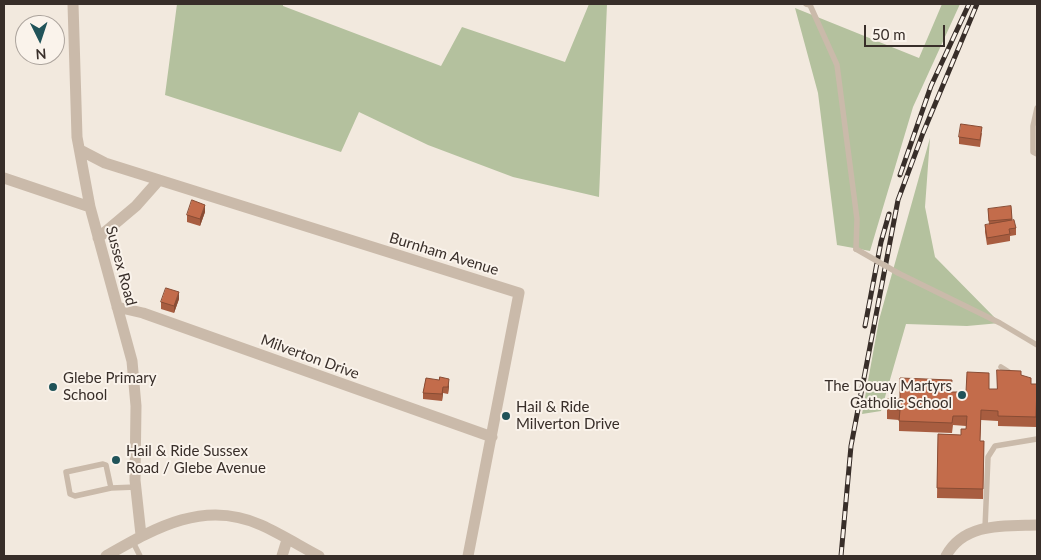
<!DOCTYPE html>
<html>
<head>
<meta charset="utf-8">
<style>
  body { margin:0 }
  #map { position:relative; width:1041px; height:560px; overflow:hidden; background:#f2e9de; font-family:Lato,sans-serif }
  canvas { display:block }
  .frame { position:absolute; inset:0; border:5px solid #382e29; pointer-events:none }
  .north { position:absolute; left:15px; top:15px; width:50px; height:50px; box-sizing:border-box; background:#faf3eb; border:1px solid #aca49d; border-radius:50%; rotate:176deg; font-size:14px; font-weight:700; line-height:20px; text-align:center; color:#382e29 }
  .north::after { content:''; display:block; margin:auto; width:18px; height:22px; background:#205359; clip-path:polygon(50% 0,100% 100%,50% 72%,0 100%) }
  .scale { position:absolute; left:864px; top:25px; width:81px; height:22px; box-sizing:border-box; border:2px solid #382e29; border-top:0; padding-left:6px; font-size:15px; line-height:18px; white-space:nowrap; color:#382e29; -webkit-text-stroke:4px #faf3eb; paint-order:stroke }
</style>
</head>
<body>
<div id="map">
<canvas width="1041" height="560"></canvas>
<div class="frame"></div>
<div class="north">N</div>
<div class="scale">50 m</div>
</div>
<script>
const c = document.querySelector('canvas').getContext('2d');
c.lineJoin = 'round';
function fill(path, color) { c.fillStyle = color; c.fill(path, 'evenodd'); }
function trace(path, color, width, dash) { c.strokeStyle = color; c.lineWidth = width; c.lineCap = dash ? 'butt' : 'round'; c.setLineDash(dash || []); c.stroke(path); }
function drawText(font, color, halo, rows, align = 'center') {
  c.font = font + ' Lato,sans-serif'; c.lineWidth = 4; c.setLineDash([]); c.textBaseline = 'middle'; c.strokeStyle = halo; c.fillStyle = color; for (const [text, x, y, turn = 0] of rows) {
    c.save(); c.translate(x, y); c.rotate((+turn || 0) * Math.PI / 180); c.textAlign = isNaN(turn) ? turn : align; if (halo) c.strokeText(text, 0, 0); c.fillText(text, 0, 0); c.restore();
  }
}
const green = new Path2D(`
  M177 4H283V6L441 66 462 27 565 62 589 4H607L599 197 513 177 428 145 359 112 341 152 165 95Z
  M942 4H960L913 107 870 251 837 245 818 93 795 8 919 58Z
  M930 138 925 207 935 257 1000 323 967 326 906 324 881 411 862 414 879 320Z`);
const lane = new Path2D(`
  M806 4 810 5 837 65 857 219 856 249
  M1037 108 1033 126V152L1037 154
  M898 273 1000 323 1037 345
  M1001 367 1012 374
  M111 488 75 496 70 494 66 472 103 464 106 465 111 488 136 487
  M985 528 988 457 995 446 1037 439
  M132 540 140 556`);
const street = new Path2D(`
  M73 4 77 137 90 207 132 361 136 406 135 480 141 535
  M80 150 105 163 519 293 468 556
  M4 178 90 207
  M98 238 136 206 159 180
  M117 307 143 313 492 437
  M106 556C155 528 204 499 261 525 281 534 300 546 319 556
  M282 556 287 540
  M946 556C964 522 1005 526 1037 525`);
const rail = new Path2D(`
  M900 175 931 86 969 4
  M865 326 881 242 889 214
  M841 556 851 446 898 200 923 133 977 4`);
const laneBridge = new Path2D(`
  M856 249 898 273`);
const wall = new Path2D(`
  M982 133 980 147 959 144V137Z
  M1011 206 1012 220 1016 228V235L1010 236V241L987 245 985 232V225H989L988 209Z
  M205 212 200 226 187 222V215Z
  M179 299 174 313 161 309V302Z
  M1021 375 1031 384H1037L1036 427 998 426V421L981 420 980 441H984L983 499 937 498 938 434 961 435 966 429V426L953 425 952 433 899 431V420L887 419V399H900L966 392 989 389H997Z
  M426 378 449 386 448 394 443 393 442 401 423 399V393Z`);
const shadedWall = new Path2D(`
  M205 205V212L200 226V219Z
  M179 292V299L174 313V306Z
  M449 379V386L448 394V387Z
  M443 387V393L442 401V394Z`);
const building = new Path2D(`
  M961 124 982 127 980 140 959 137Z
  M192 200 205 205 200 219 187 215Z
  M1011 206 1012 219 989 221 988 209Z
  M1014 220 1016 228 1009 229 1010 234 987 238 985 225Z
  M166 288 179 292 174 306 161 302Z
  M997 370 1021 371V375L1031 378V384H1037L1036 417 998 416V411L981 410 980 441H984L983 489 937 488 938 434 961 435V429H966L967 416H953L952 423 899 421 900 410 887 409V399H900V378L952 380 951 392H966L967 372 989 373V389H997Z
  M440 377 449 379 448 387H443L442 394 423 393 426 378 439 380Z`);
const markers = [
  [53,387,5,"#205359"],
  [962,395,5,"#205359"],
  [506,416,5,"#205359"],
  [116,460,5,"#205359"]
];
const streetNames = [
  ["Burnham Avenue",444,254,17],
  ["Sussex Road",121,266,75],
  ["Milverton Drive",310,357,20]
];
const poiNames = [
  ["Glebe Primary",63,378],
  ["School",63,395],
  ["The Douay Martyrs",952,386,"right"],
  ["Catholic School",952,403,"right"],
  ["Hail & Ride",516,407],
  ["Milverton Drive",516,424],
  ["Hail & Ride Sussex",126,451],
  ["Road / Glebe Avenue",126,468]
];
fill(green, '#b4c19e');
trace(lane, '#cabaaa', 5.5);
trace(street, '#cabaaa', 11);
trace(rail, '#382e29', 5);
trace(rail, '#faf3eb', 3, [9]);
trace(laneBridge, '#cabaaa', 5.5);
fill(wall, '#a85d40');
fill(shadedWall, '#884c34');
fill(building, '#c36c4b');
trace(building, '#884c34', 1);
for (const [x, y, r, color] of markers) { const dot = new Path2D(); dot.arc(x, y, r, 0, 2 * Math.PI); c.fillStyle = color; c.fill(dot); trace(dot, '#faf3eb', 2); }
drawText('15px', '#382e29', '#faf3eb', streetNames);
drawText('15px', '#382e29', '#faf3eb', poiNames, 'left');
</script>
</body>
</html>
